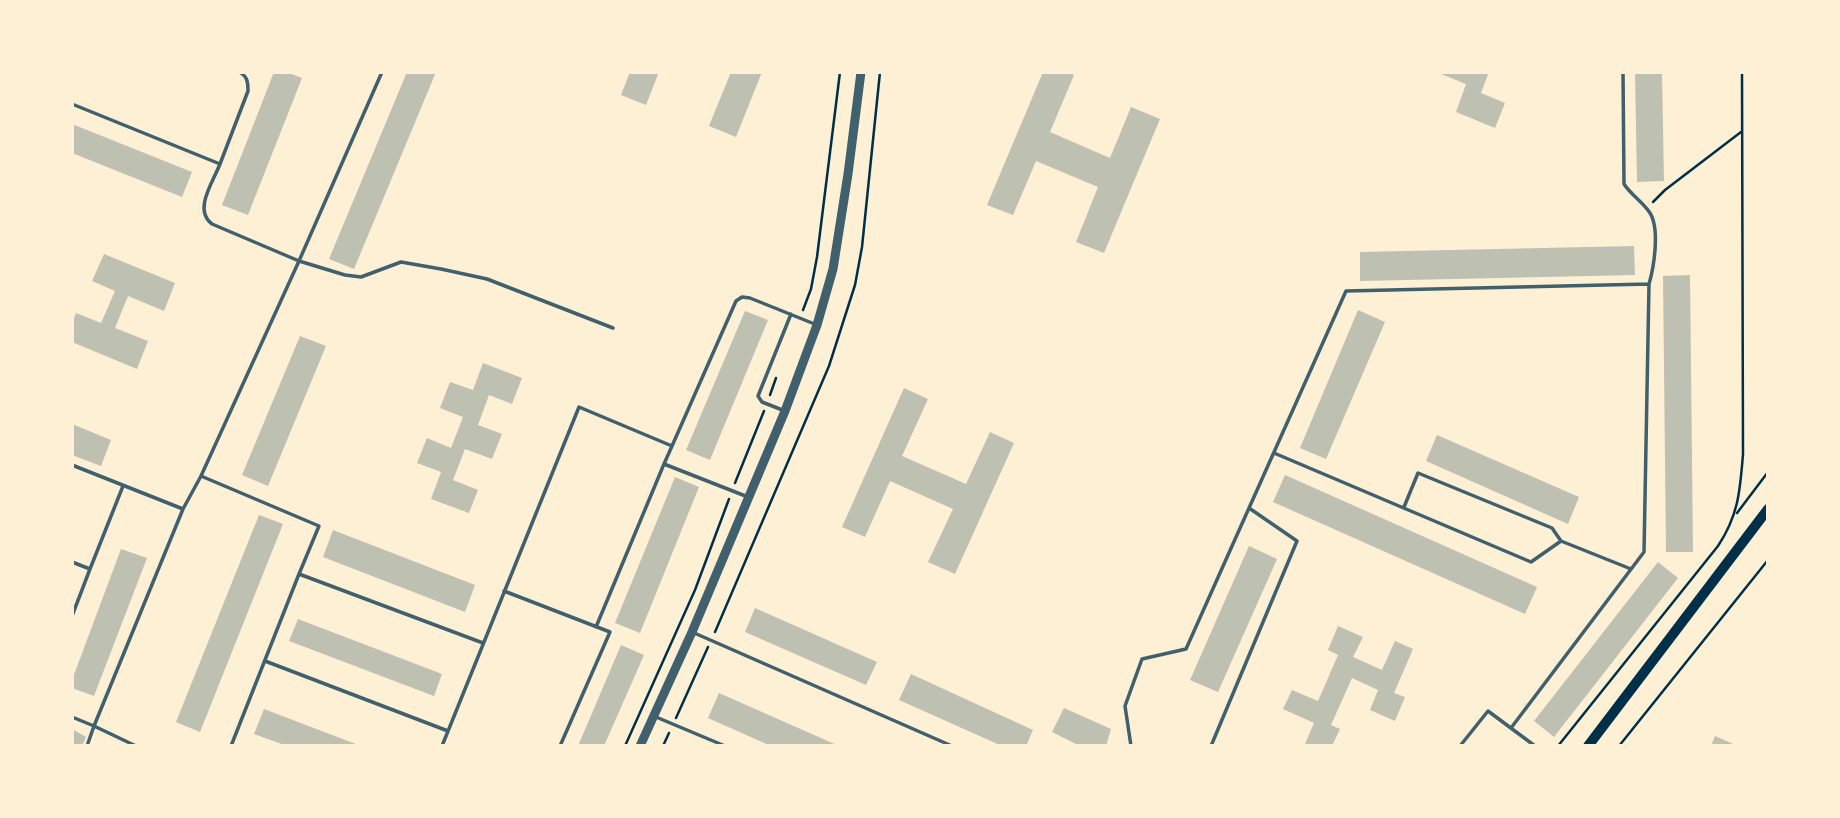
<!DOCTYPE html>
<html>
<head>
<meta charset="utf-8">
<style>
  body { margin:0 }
  #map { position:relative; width:1840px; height:818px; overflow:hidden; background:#fdf0d5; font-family:Literata,serif }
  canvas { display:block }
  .frame { position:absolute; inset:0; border:74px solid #fdf0d5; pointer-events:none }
</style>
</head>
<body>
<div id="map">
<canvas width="1840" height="818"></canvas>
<div class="frame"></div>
</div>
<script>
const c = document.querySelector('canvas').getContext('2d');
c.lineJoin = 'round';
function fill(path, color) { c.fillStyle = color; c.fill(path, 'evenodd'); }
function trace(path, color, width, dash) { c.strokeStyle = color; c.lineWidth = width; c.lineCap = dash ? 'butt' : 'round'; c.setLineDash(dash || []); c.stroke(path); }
const building = new Path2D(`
  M274 72H286L302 78 248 215 222 205Z
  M407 72H436L354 269 329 259Z
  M630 72H659L646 105 621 95Z
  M731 72H762L736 137 709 126Z
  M1043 72H1066L1074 75 1050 132 1110 158 1131 107 1160 119 1104 253 1076 242 1098 187 1036 161 1013 215 987 205Z
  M1442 72H1489L1481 93 1505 103 1495 128 1456 112 1466 84 1441 74Z
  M1635 72H1662L1664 181 1637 182Z
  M72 124 192 172 182 197 72 153Z
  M1634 246 1635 275 1360 281V252Z
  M104 254 175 283 164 311 128 296 115 328 148 341 137 369 72 342V324L76 313 101 323 115 291 92 281Z
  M1690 275 1693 552H1666L1663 276Z
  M1358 310 1385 322 1326 459 1300 448Z
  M745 311 768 320 710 460 686 450Z
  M300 336 326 346 268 486 242 475Z
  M483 363 522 378 512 404 489 395 478 425 502 434 492 459 465 449 453 480 478 490 469 513 431 499 441 472 417 463 427 438 451 448 463 417 440 408 450 382 473 390Z
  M904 388 928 399 902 456 966 484 990 432 1014 443 955 574 928 562 953 509 890 481 865 537 842 527Z
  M72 424 111 440 101 466 72 455Z
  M1437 435 1579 497 1568 524 1426 461Z
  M1285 475 1537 587 1525 614 1273 502Z
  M675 477 699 487 640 633 615 623Z
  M259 515 283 524 200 732 176 722Z
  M333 530 475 585 465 612 323 557Z
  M1249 546 1277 559 1218 692 1190 680Z
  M121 549 147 558 94 696 72 688V680Z
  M1658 562 1678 578 1554 737 1534 721Z
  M755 608 877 662 866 685 745 632Z
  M298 619 442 674 434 696 289 641Z
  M1338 626 1363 637 1353 657 1382 670 1395 641 1413 649 1394 693 1405 697 1395 721 1370 710 1378 690 1352 678 1331 725 1340 729 1332 746H1310L1305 744 1314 723 1283 709 1292 690 1318 701 1338 655 1328 650Z
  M621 645 644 655 604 746H578Z
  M911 674 1033 730 1026 746H1002L899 700Z
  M719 693 839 746H771L708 718Z
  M1064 708 1111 729 1106 746H1080L1052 732Z
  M264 709 361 746H287L254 734Z
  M72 729 86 737 82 746H72Z
  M1715 736 1738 746H1711Z`);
const path = new Path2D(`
  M1653 202 1665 190 1741 132
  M803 310 811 289 817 257 840 72
  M770 395 776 378
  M735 483 764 411
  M1737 513 1768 472
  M715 632 829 366 855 285 862 247 880 72
  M676 718 708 647
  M625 746 695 590 729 499
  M663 746 669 733
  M1558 746 1718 546C1739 514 1740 490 1743 454L1742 72
  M1619 746 1768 560`);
const service = new Path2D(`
  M72 104 220 164C213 182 193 210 212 224L299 261 345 275 361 277 401 262 441 269 487 279 613 328
  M220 164 248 91C248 81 247 76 239 72
  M785 411 762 402 758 396 791 314
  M672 446 736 301 742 297 750 298 817 325
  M1274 453 1531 562 1561 541 1631 569
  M72 465 183 509
  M201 476 319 526 299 574
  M1404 507 1418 473 1552 528 1561 541
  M72 562 90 569 72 616
  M90 569 123 486
  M504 591 610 632 560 746
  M596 627 664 464
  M692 632 952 746
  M265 661 448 731
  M72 717 94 726 87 746
  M656 717 725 746
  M1511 728 1644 552 1649 284C1654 267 1660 229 1650 213 1643 202 1631 195 1624 184L1623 72
  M136 746 94 726 183 509 201 476 299 261 382 72
  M231 746 299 574 483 643
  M442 746 579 407 672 446 664 464 748 497
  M1131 746 1125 706 1142 659 1186 649 1346 291 1649 284
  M1211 746 1297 541 1249 508
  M1460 746 1488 711 1535 746`);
const tertiary = new Path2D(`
  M640 746 692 632 785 411 817 325 833 269 848 174 861 72`);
const secondary = new Path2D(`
  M1588 746 1768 509`);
fill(building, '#bec0b2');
trace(path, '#003049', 2.5);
trace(service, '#3f606c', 3.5);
trace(tertiary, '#3f606c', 9);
trace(secondary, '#003049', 10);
</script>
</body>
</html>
